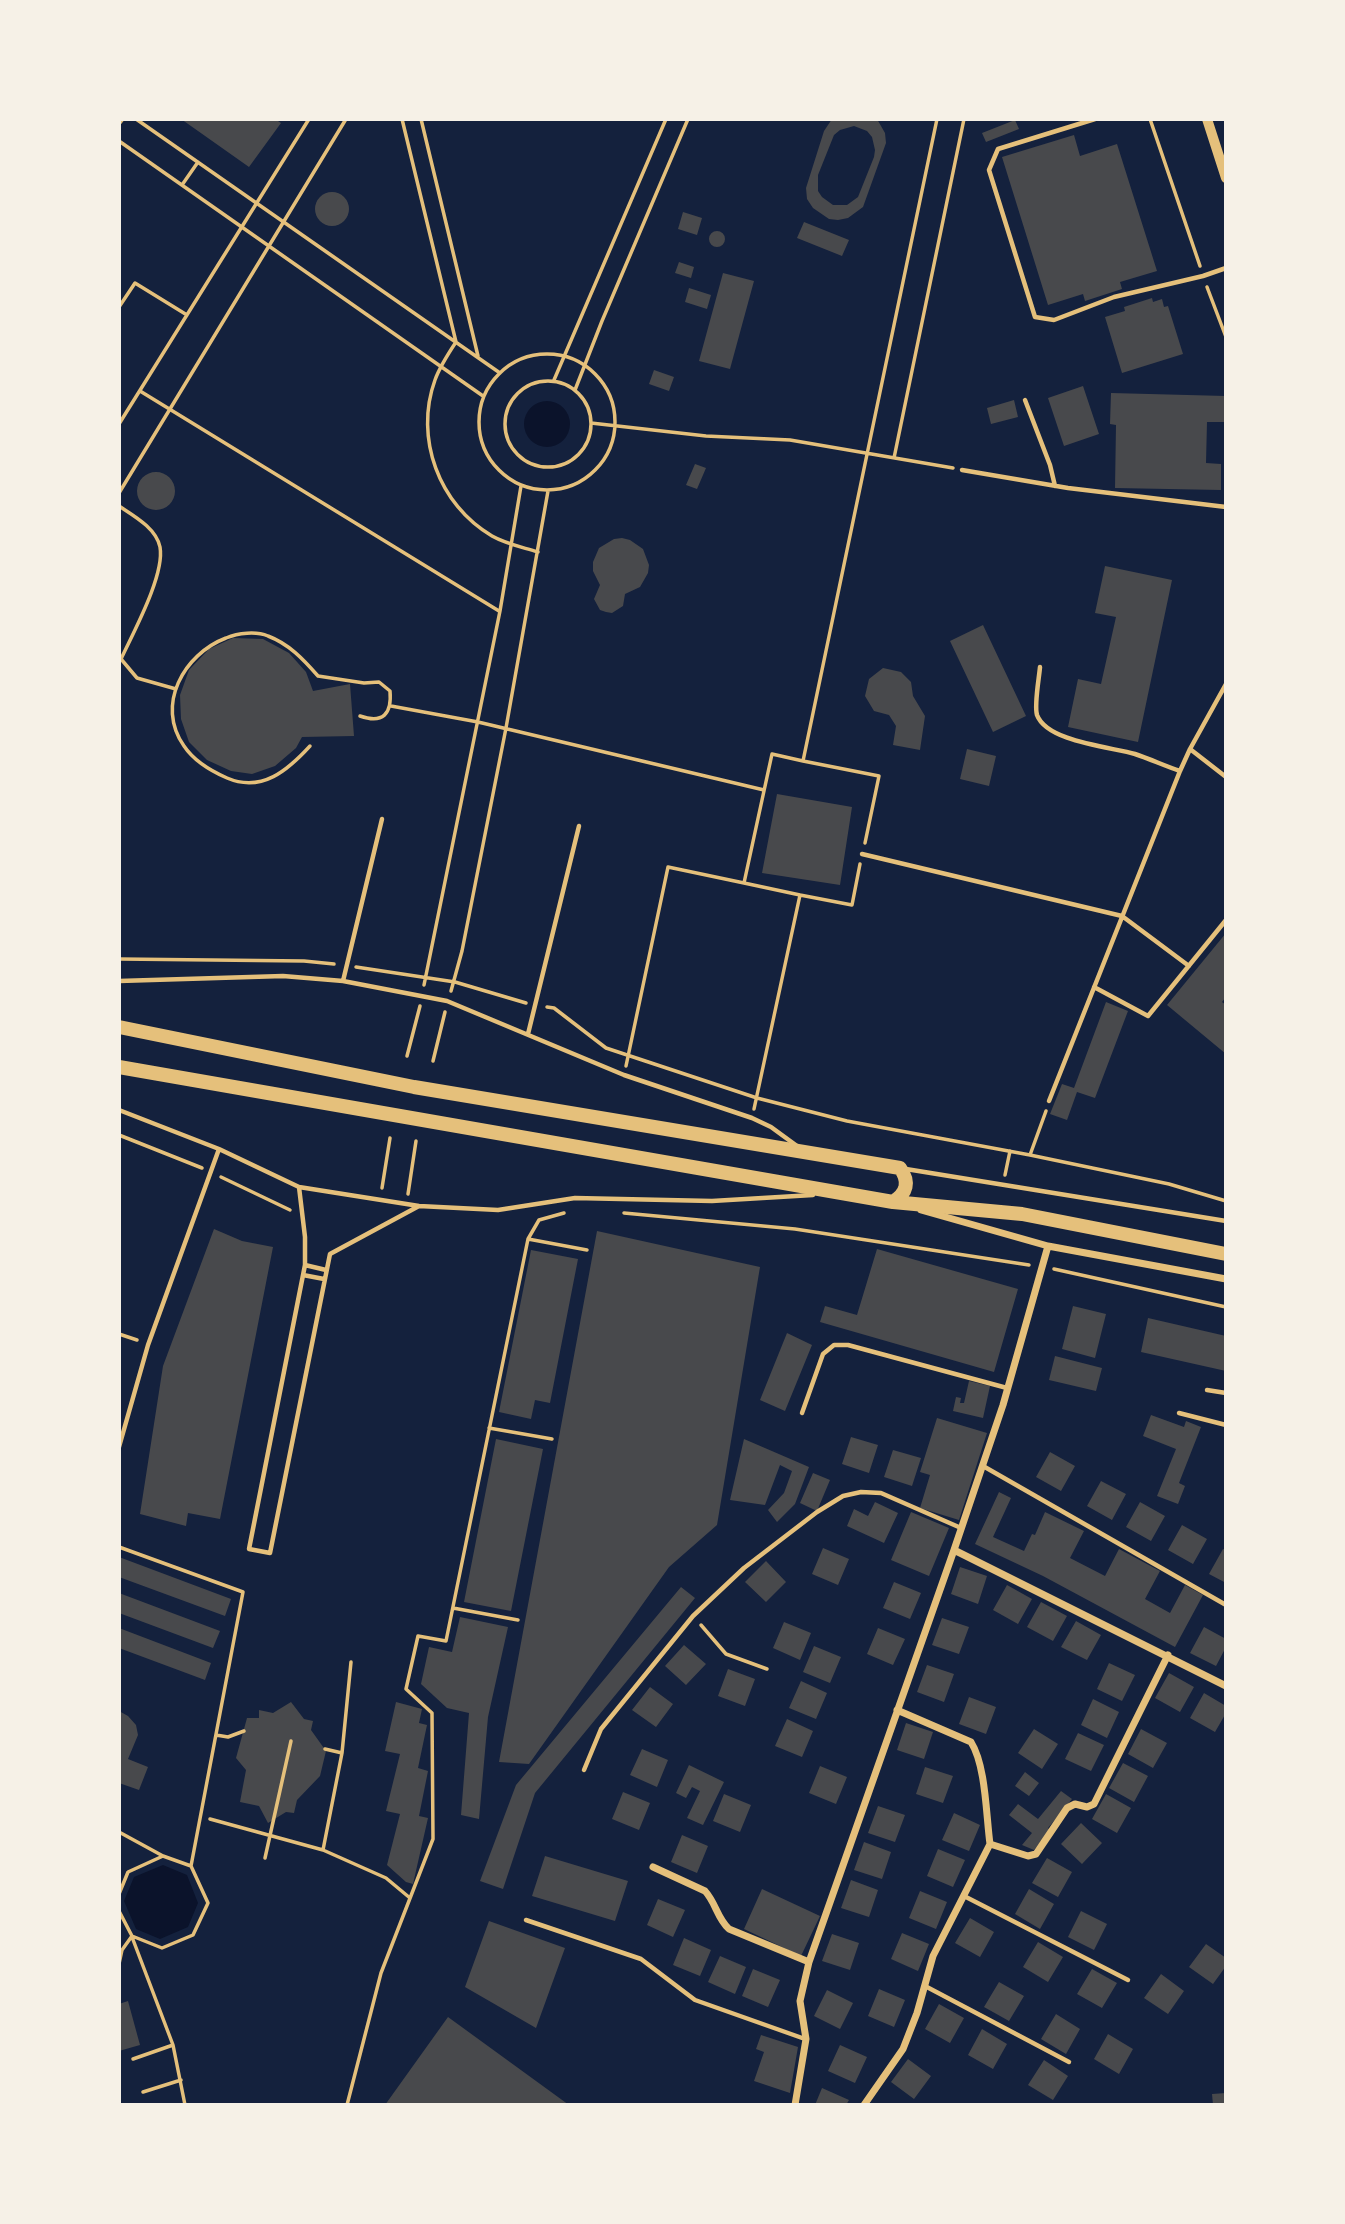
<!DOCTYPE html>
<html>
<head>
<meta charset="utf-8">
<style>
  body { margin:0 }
  #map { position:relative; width:1345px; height:2224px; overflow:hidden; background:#14213d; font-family:Montserrat,sans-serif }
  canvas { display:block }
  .frame { position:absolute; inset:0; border:121px solid #f6f1e7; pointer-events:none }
</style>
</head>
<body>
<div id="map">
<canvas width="1345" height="2224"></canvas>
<div class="frame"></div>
</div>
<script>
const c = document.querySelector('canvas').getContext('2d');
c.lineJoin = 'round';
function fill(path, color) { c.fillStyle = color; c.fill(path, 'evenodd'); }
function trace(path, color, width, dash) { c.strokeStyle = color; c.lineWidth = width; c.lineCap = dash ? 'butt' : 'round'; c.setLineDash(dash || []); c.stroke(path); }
const water = new Path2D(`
  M524 424a23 23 0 1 1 46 0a23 23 0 1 1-46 0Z
  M163 1865 187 1875 198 1903 188 1927 160 1939 136 1929 124 1901 134 1877Z`);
const building = new Path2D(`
  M181 119H275L281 123 249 167Z
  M832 119H877L885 133 886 143 863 207 848 218 838 220 829 219 813 208 807 199 806 188 824 131ZM854 126 867 131 872 137 875 150 874 157 858 197 847 205H833L822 197 818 191V175L834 135 840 130Z
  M1015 120 1019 129 986 142 982 133Z
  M1074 135 1080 156 1117 144 1157 271 1120 282 1122 289 1085 301 1083 294 1048 305 1002 157Z
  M315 209a17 17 0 1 1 34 0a17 17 0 1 1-34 0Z
  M683 212 702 218 697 235 678 229Z
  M804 222 849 240 842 256 797 238Z
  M709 239a8 8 0 1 1 16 0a8 8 0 1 1-16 0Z
  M679 262 694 267 691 278 675 273Z
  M723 273 754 281 730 369 699 361Z
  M689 288 711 295 707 309 685 302Z
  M1152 298 1153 302 1162 299 1164 307 1168 306 1183 354 1122 373 1105 317 1125 311 1124 307Z
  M654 370 674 377 669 391 649 384Z
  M1083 386 1099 434 1064 446 1048 398Z
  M1111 393 1226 396V422H1207L1206 463 1221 464V490L1115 488 1116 425 1110 424Z
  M1014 400 1018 417 991 424 987 408Z
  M695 464 706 468 697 489 686 485Z
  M137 491a19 19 0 1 1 38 0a19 19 0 1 1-38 0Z
  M622 538 630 540 643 549 649 565 648 573 640 587 625 594 623 606 612 613 606 612 600 610 594 599 600 585 593 571V562L599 548 614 539Z
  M1105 566 1172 580 1138 742 1068 727 1078 679 1101 684 1116 617 1095 613Z
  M983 625 1026 716 993 732 950 641Z
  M233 638 263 639 289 653 306 672 313 691 350 684 354 736 302 737 296 748 275 766 252 774 231 771 207 760 189 742 181 719 180 695 189 670 209 649Z
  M883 668 901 672 911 682 913 696 925 716 920 750 893 745 896 726 889 715 874 711 865 696 869 679Z
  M967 749 996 756 989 786 960 779Z
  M777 794 852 807 840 885 762 873Z
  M1226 933V997L1222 1002 1226 1005V1054L1167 1005Z
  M1106 1002 1128 1011 1095 1098 1077 1092 1067 1120 1050 1114 1062 1084 1074 1088Z
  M214 1229 242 1241 273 1247 220 1519 188 1513 186 1526 140 1514 163 1366Z
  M597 1231 760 1267 717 1525 669 1567 529 1764 499 1762Z
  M877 1249 1018 1289 994 1372 820 1322 825 1306 857 1315Z
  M531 1250 578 1259 550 1403 535 1400 531 1419 499 1412Z
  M1073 1306 1106 1314 1095 1358 1062 1349Z
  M1148 1318 1226 1336V1371L1141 1352Z
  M787 1333 812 1345 785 1411 760 1400Z
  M1055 1356 1102 1368 1096 1391 1049 1380Z
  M969 1381 990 1386 983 1418 953 1411 956 1397 961 1398 960 1403H964Z
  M1151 1415 1184 1427 1186 1421 1201 1427 1179 1483 1185 1486 1178 1504 1157 1496 1176 1449 1143 1436Z
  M937 1418 987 1433 959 1520 920 1508 930 1475 920 1472Z
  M851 1437 878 1445 869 1473 842 1464Z
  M496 1439 543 1449 511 1611 464 1602Z
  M744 1439 809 1467 795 1504 777 1522 768 1510 784 1493 792 1471 780 1465 765 1505 730 1500Z
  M893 1450 921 1458 912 1486 884 1477Z
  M1050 1452 1075 1466 1061 1491 1036 1477Z
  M813 1473 830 1480 817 1511 800 1503Z
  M1101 1481 1126 1494 1112 1520 1087 1506Z
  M999 1492 1011 1498 993 1537 1024 1551 1032 1534 1035 1535 1045 1512 1084 1531 1070 1558 1105 1576 1119 1549 1160 1571 1145 1599 1170 1613 1185 1585 1203 1595 1175 1647 1043 1576 975 1544Z
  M875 1502 898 1513 884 1543 847 1526 854 1509 868 1516Z
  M1140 1502 1165 1516 1151 1541 1126 1527Z
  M911 1512 949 1528 929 1576 891 1560Z
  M1182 1525 1207 1539 1193 1564 1168 1550Z
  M823 1548 849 1559 838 1585 812 1574Z
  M1223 1549 1226 1550V1583L1209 1574Z
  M119 1557 231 1599 225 1616 119 1577Z
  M766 1561 786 1582 766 1602 745 1582Z
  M960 1567 987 1576 978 1604 951 1594Z
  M894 1582 921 1593 910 1619 883 1608Z
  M1007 1585 1032 1599 1018 1624 993 1610Z
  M681 1587 695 1598 535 1793 503 1889 480 1881 516 1785Z
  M119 1593 220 1631 213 1648 119 1613Z
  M1041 1602 1067 1616 1053 1641 1027 1627Z
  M460 1617 508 1627 488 1717 479 1819 461 1815 469 1713 447 1708 421 1684 429 1647 452 1652Z
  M942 1618 969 1627 959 1654 932 1645Z
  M1076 1621 1101 1635 1087 1660 1061 1647Z
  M784 1622 811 1633 800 1660 773 1648Z
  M1204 1627 1226 1639V1647L1216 1666 1190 1653Z
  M119 1628 211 1663 205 1680 119 1648Z
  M878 1628 905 1639 893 1665 867 1654Z
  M684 1645 706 1664 686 1685 665 1666Z
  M814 1646 841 1657 830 1683 803 1672Z
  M1109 1663 1135 1675 1122 1701 1097 1689Z
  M927 1665 954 1674 944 1702 917 1692Z
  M728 1669 755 1679 745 1706 718 1696Z
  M1169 1673 1194 1687 1180 1712 1155 1698Z
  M801 1681 827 1693 816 1719 789 1708Z
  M650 1687 673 1704 656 1727 632 1710Z
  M1204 1693 1226 1706V1713L1215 1732 1190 1718Z
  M969 1697 996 1707 986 1734 959 1724Z
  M1093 1699 1119 1712 1107 1738 1081 1725Z
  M291 1702 304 1719 313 1721 311 1730 326 1751 320 1776 297 1800 294 1813 286 1812 268 1823 259 1806 240 1802 246 1770 236 1758 247 1718H259V1710L273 1713Z
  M396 1702 422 1709 419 1723 427 1725 418 1768 428 1771 419 1816 428 1818 413 1884 406 1882 387 1865 400 1814 386 1811 400 1754 385 1751Z
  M119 1711 128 1716 136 1725 138 1735 128 1759 148 1767 139 1790 119 1783Z
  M787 1719 813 1731 802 1757 775 1746Z
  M906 1723 933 1732 924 1759 897 1750Z
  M1034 1729 1058 1744 1042 1769 1018 1753Z
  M1141 1729 1167 1743 1153 1768 1128 1754Z
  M1078 1733 1104 1745 1091 1771 1065 1759Z
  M642 1749 668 1760 657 1787 630 1775Z
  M1123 1763 1148 1776 1134 1802 1109 1788Z
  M689 1765 724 1782 703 1825 687 1818 700 1791 692 1787 686 1798 676 1793Z
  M820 1766 847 1777 836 1804 809 1793Z
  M925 1767 953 1776 943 1803 916 1794Z
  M1025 1772 1039 1783 1029 1796 1015 1786Z
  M1061 1791 1072 1799 1048 1828 1050 1830 1034 1850 1022 1845 1032 1833 1009 1815 1018 1804 1038 1819Z
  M623 1792 650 1803 639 1830 612 1819Z
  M724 1794 751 1805 740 1832 713 1821Z
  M1106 1794 1131 1808 1117 1833 1092 1819Z
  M878 1806 905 1815 895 1842 868 1833Z
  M954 1813 980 1825 969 1851 942 1840Z
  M1081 1823 1102 1843 1082 1864 1061 1844Z
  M682 1835 708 1846 697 1873 671 1862Z
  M864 1842 891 1852 882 1879 854 1870Z
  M938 1849 965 1860 953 1887 927 1876Z
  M545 1856 628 1881 615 1921 532 1896Z
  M1047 1858 1072 1872 1058 1897 1032 1883Z
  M851 1880 878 1890 869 1917 841 1908Z
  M762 1889 820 1916 801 1956 744 1929Z
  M1029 1889 1054 1904 1040 1929 1015 1914Z
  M920 1891 947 1902 936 1929 909 1918Z
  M658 1899 685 1910 673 1937 647 1925Z
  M1081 1911 1107 1924 1094 1950 1068 1937Z
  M970 1918 994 1932 980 1957 955 1943Z
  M489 1921 565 1948 536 2028 465 1987Z
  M902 1933 929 1944 918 1971 891 1959Z
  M832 1934 859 1943 850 1970 822 1961Z
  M684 1938 711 1950 700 1976 673 1965Z
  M1038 1942 1063 1957 1048 1982 1023 1967Z
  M1206 1944 1226 1958V1966L1213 1984 1189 1967Z
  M720 1956 746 1967 735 1994 708 1982Z
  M753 1969 780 1980 768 2007 742 1996Z
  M1092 1969 1117 1983 1102 2008 1077 1994Z
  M1161 1974 1184 1991 1168 2014 1144 1998Z
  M999 1982 1024 1996 1009 2021 984 2007Z
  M879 1989 905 2000 894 2027 868 2016Z
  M827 1990 853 2003 840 2029 814 2016Z
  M128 2001 140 2045 119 2051V2004Z
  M939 2004 964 2018 950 2043 925 2029Z
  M1056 2014 1080 2029 1066 2054 1041 2039Z
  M448 2017 569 2105H385Z
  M982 2029 1007 2044 993 2069 968 2055Z
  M1108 2034 1133 2049 1119 2074 1094 2059Z
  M761 2035 798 2047 790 2093 754 2081 764 2052 756 2049Z
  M840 2045 867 2057 855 2083 828 2071Z
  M908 2059 931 2076 914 2099 891 2082Z
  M1044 2060 1068 2076 1053 2100 1028 2085Z
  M822 2088 849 2100 846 2105H815Z
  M1226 2093V2105H1213L1212 2094Z`);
const path = new Path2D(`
  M136 119 500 373
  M402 119 456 342C448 354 440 366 435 380 414 438 439 505 492 536 506 544 522 547 538 552
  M421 119 478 356
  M1150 119 1200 266
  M119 124 123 119
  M119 141 483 396
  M182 185 198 162
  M1207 287 1226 337
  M119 307 135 283 187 315
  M479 422a68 68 0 1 1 136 0a68 68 0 1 1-136 0Z
  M554 380 666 119
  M505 424a43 43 0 1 1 86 0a43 43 0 1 1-86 0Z
  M575 390 602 321 688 119
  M140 391 499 611
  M591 423 706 436 790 440 953 468
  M119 424 309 119
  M894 458 964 119
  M119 493 346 119
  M119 506C134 516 156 528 160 547 165 575 133 633 121 659L137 678 176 689
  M391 706 478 722 764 790
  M310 746C288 770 262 793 227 778 211 771 194 761 184 746 155 705 184 654 226 638 238 633 256 631 268 636 289 644 303 659 318 676L364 683 379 682 390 691C392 714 383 724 360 716
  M803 761 879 776 865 843
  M744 883 800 895
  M119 959 304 961 334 964
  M356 967 455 982 526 1003
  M424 985 500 611 521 486
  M451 991 462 951 506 728 548 491
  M547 1007 554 1008 606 1048 757 1098 847 1121 1030 1155 1169 1184 1226 1201
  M407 1056 420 1006
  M433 1061 445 1012
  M626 1066 668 867 744 883 772 754 803 761 937 119
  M754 1109 800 895 852 905 860 864
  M119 1135 202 1168
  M1030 1155 1046 1111
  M1005 1175 1010 1151
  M221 1177 290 1210
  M382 1188 390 1138
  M408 1194 416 1141
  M624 1213 795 1229 1029 1265
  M528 1239 587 1250
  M1054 1269 1226 1307
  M119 1334 137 1340
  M489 1428 552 1439
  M119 1547 243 1592 191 1866
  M453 1608 518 1620
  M701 1625 726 1654 767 1669
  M216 1735 228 1737 244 1731
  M325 1749 342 1753
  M210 1819 323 1850 386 1878 410 1898
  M119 1832 163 1856
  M323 1850 342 1753 351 1662
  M265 1858 291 1741
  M119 1894 128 1872 163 1856 191 1866 208 1903 193 1935 162 1948 132 1936 119 1911
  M132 1937 173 2045 185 2105
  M119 1964 122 1950 132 1936
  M133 2059 173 2045
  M143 2092 181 2080
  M347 2105 381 1973 433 1839 432 1713 406 1689 418 1636 446 1641 528 1239 539 1220 564 1213`);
const service = new Path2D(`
  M1095 119 998 149 989 170 1035 317 1054 320 1114 297 1203 276 1226 268
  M1025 400 1050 465 1055 486
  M962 470 1068 488 1226 507
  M1040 667C1039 679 1034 705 1037 715 1047 742 1111 747 1135 754 1150 759 1165 766 1180 771
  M1190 749 1226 777
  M862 854 1122 916 1189 966
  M119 981 283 976 343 981 447 1001 624 1075 752 1118 771 1127 797 1146
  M343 981 382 819
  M1094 987 1148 1016 1226 920
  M528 1034 579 826
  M1049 1101 1180 771 1190 749 1226 684
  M119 1110 219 1149 299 1187 419 1206 498 1210 575 1198 712 1201 813 1195
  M906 1169 1226 1221
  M299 1187 305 1237V1265L249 1549 270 1553 330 1254 419 1206
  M305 1265 326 1270
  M303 1275 324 1279
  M1207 1390 1226 1393
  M802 1413 823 1354 834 1345H848L1007 1388
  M1179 1413 1226 1425
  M119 1447 148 1345 219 1149
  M983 1466 1226 1605
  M584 1770 601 1729 693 1616 744 1568 817 1512 843 1496 861 1492 881 1493 961 1528
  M964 1896 1128 1980
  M526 1920 641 1959 695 2000 805 2039
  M925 1986 1069 2062`);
const minor = new Path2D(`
  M921 1210 1048 1246 1226 1279
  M954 1550 1226 1686
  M897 1710 971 1742C986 1766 986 1815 990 1844L1028 1856 1036 1854 1067 1808 1075 1804 1087 1807 1094 1804 1168 1655
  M653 1867 705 1891C716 1903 717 1918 729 1929L809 1962
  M795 2105 806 2039 800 2001 809 1962 954 1550 1003 1405 1048 1246
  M864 2105 903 2049 917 2013 933 1956 990 1844`);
const tertiary = new Path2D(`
  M1207 119 1226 178`);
const primary = new Path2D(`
  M119 1027 414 1087 900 1168C910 1182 907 1193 893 1202
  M119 1067 893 1202 1022 1214 1226 1254`);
fill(water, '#0b132b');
fill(building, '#48494c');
trace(path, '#e5c07b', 3.5);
trace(service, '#e5c07b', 4.5);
trace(minor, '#e5c07b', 7);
trace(tertiary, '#e5c07b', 10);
trace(primary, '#e5c07b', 14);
</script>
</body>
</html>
